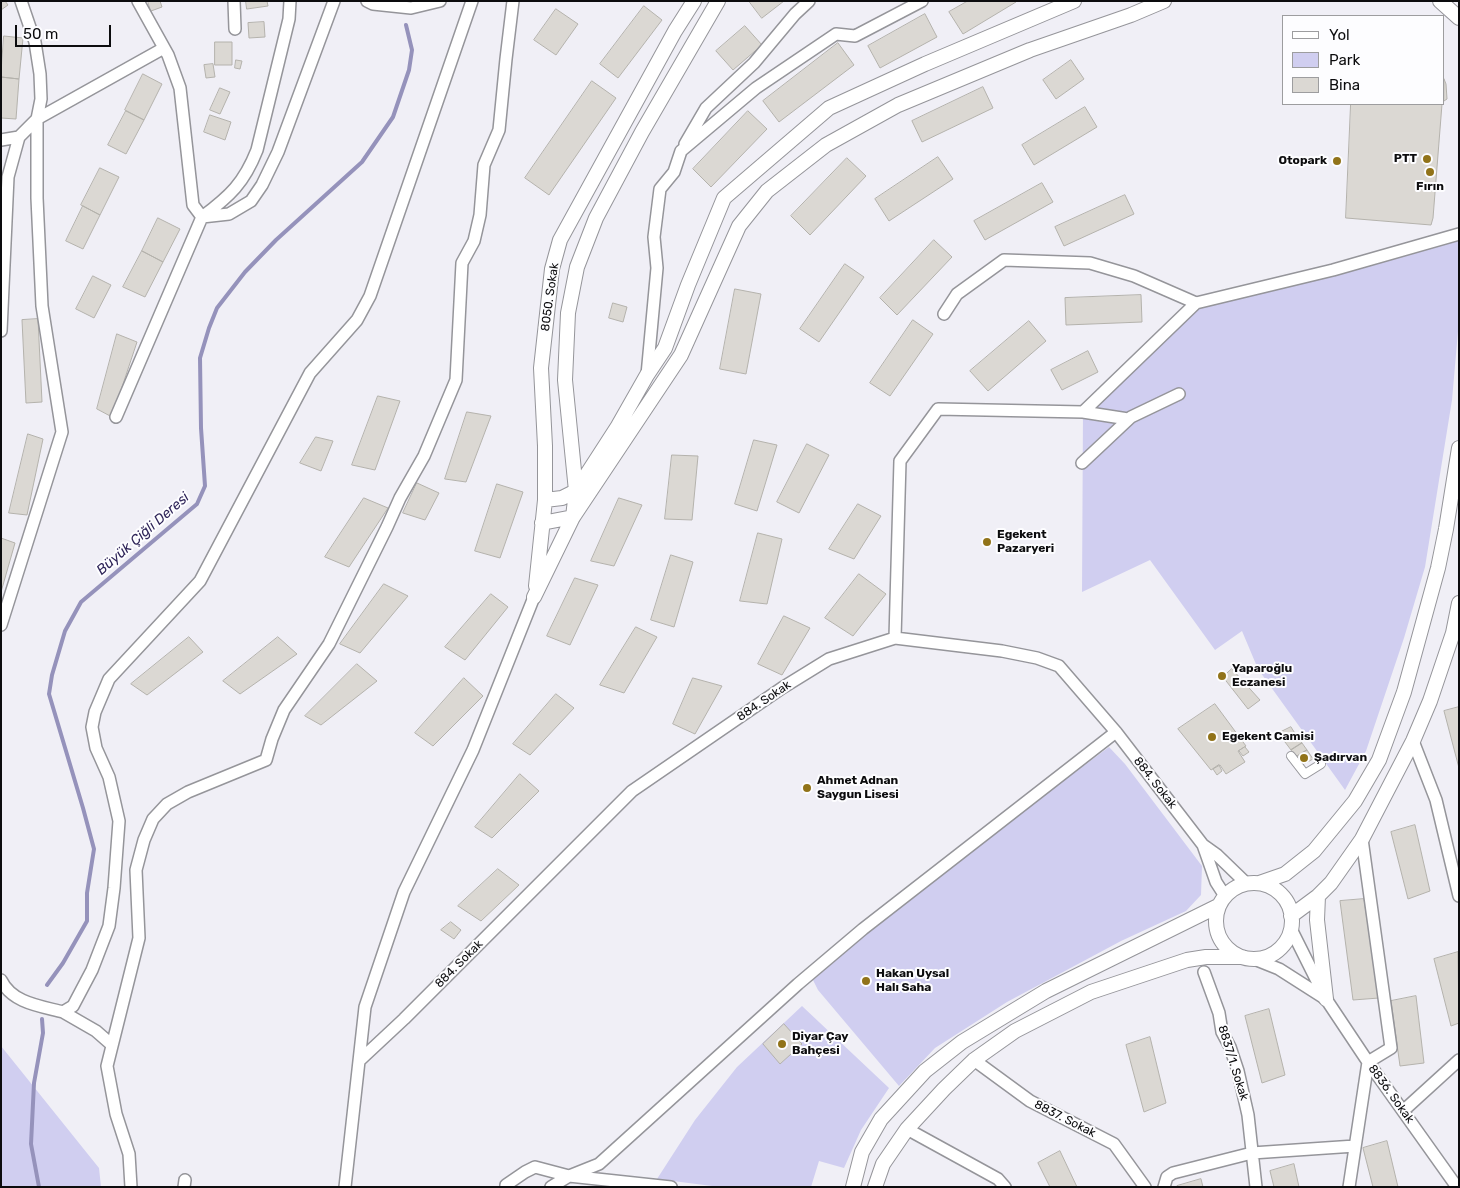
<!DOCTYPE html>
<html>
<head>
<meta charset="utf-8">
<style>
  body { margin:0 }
  #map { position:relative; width:1460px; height:1188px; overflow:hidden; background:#f0eff6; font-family:Rubik,sans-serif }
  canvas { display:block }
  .frame { position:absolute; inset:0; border:2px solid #0c0c0e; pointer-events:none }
  .legend { position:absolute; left:1282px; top:15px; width:162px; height:90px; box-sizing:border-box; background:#fdfdff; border:1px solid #9d9d9f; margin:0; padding:6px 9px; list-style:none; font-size:15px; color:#0c0c0e }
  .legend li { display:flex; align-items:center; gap:10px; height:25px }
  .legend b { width:25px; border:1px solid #9d9d9f }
  .scale { position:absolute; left:15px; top:25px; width:96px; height:22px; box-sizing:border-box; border:2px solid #0c0c0e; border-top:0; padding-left:6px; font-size:15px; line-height:18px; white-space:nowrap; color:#0c0c0e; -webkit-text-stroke:4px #fdfdff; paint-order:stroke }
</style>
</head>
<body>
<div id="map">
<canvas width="1460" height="1188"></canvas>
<div class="frame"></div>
<ul class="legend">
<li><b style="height:6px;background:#fff"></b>Yol</li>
<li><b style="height:14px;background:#d0cef0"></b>Park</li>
<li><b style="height:14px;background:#dbd8d3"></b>Bina</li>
</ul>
<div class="scale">50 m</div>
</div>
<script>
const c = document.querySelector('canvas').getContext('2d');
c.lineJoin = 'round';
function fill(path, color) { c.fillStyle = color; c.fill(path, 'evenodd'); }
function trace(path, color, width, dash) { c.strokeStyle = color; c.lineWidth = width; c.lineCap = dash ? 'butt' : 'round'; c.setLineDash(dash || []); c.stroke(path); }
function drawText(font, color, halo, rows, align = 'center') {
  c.font = font + ' Rubik,sans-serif'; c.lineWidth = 4; c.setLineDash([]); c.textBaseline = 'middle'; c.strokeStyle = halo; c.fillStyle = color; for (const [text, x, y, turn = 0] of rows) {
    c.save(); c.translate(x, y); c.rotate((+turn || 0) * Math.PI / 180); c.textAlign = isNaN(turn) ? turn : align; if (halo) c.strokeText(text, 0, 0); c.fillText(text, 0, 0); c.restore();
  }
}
const green = new Path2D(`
  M1459 232V320L1452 400 1425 567 1404 638 1366 751 1345 790 1258 669 1242 631 1215 650 1150 560 1082 592 1083 412 1203 303Z
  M1109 747 1125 764 1202 866 1201 895 1186 911 1121 941 1007 1002 935 1048 899 1086 818 990 813 980 904 902 966 853Z
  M802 1006 889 1088 861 1130 844 1168 819 1161 811 1187H720L657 1179 695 1120 737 1067Z
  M1 1046 99 1168 101 1187H1Z`);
const stream = new Path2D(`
  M47 985 63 963 87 921V893L94 849 83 808 49 694 52 675 65 631 81 602 197 504 205 486 201 428 200 358 209 328 217 308 245 272 276 240 362 162 393 117 409 70 412 50 406 25
  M39 1187 31 1144 34 1083 43 1033 42 1019`);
const building = new Path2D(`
  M1 1H5L8 5 1 10Z
  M148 1H160L162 7 151 11Z
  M246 1H267L268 6 247 9Z
  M749 1H784L762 18Z
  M968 1H1015L1016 2 963 34 949 12Z
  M644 6 662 20 618 78 600 64Z
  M556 9 578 24 556 55 534 40Z
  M925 14 937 37 880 68 868 46Z
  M264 22 265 37 249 38 248 23Z
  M745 26 762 45 733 70 716 51Z
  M4 36 23 38 19 79 1 77Z
  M215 42H232V65H215Z
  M838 43 854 65 779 122 763 101Z
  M236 60 242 61 240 69 235 68Z
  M1071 60 1084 79 1056 99 1043 80Z
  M213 64 215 77 206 78 204 65Z
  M143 74 162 84 144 120 125 110Z
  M1 77 19 79 16 119 1 118Z
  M1444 79 1446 84 1447 99 1444 101Z
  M592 81 616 98 549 195 525 178Z
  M983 87 993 108 922 142 912 121Z
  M220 88 230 92 220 114 210 110Z
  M1351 104H1442L1433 218 1431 225 1346 218Z
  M1085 107 1097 127 1034 165 1022 145Z
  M126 111 144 120 126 154 108 145Z
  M748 111 767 129 711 187 693 169Z
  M210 115 231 122 225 140 204 132Z
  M938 157 953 179 889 221 875 199Z
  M847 158 866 176 810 235 791 216Z
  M100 168 119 177 100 215 81 205Z
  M1042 183 1053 202 985 240 974 221Z
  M1125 195 1134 214 1064 246 1055 227Z
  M83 206 100 215 83 249 66 241Z
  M158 218 180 229 163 262 142 251Z
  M934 240 952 257 897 315 880 298Z
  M142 251 163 262 145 297 123 287Z
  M845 264 864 277 819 342 800 329Z
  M93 276 111 285 94 318 76 309Z
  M735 289 761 294 746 374 720 369Z
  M1141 295 1142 322 1066 325 1065 298Z
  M613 303 627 307 623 322 609 318Z
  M38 319 42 402 26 403 22 320Z
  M913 320 933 334 890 396 870 383Z
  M1029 321 1046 341 988 391 970 371Z
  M117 334 137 342 112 417 97 409Z
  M1088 351 1098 372 1062 390 1051 370Z
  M378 396 400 401 375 470 352 465Z
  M467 412 491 416 466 482 445 479Z
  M28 434 43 439 27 515 9 513Z
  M316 437 333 441 321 471 300 463Z
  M754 440 777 445 757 511 735 504Z
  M807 444 829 455 799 513 777 502Z
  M672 455 698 456 692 520 665 519Z
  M417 483 439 493 425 520 403 513Z
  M497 484 523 492 500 558 475 551Z
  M364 498 388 508 349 567 325 557Z
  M619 498 642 505 614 566 591 561Z
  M858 504 881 516 854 559 829 549Z
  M758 533 782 539 767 604 740 601Z
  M1 538 15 543 1 592Z
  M671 555 693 562 674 627 651 620Z
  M859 574 886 594 853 636 825 618Z
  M575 578 598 585 570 645 547 636Z
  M384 584 408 596 360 653 340 644Z
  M491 594 508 607 465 660 445 647Z
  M784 616 810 628 782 675 758 664Z
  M636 627 657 637 624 693 600 685Z
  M189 637 203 652 147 695 131 684Z
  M278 637 297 654 240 694 223 681Z
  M357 664 377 681 321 725 305 716Z
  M1232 669 1260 700 1248 709 1223 677Z
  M464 678 483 696 433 746 415 733Z
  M693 678 722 686 695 734 673 724Z
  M556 694 574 708 530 755 513 744Z
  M1215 704 1246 746 1238 751 1245 762 1226 774 1220 765 1211 770 1178 729Z
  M1459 707V768L1444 711Z
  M1291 727 1296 735 1285 742 1279 733Z
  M1296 735 1302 743 1291 750 1285 742Z
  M1302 743 1307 750 1296 757 1291 750Z
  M1245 747 1249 752 1243 756 1239 751Z
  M1307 750 1313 759 1302 765 1296 757Z
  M1219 765 1222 771 1217 775 1213 769Z
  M520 774 539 791 492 838 475 827Z
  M1415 825 1430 891 1408 899 1391 832Z
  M498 869 519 885 481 921 458 906Z
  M1364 899 1379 998 1353 1000 1340 901Z
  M451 922 461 930 454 939 441 930Z
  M1458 952 1459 1023 1451 1026 1434 959Z
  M1416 996 1424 1063 1400 1066 1391 1001Z
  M1269 1009 1285 1075 1262 1083 1245 1016Z
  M784 1024 802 1044 780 1064 763 1044Z
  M1150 1037 1166 1103 1144 1112 1126 1045Z
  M1387 1141 1398 1187H1373L1363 1148Z
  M1060 1151 1077 1187H1050L1038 1163Z
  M1294 1164 1299 1187H1274L1270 1171Z
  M1201 1179 1203 1187H1177V1186Z`);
const pedestrian = new Path2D(`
  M1291 756 1305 774 1321 764`);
const minor = new Path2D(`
  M138 1 168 55 180 88 193 205 202 217 229 214 251 201 262 185 278 152 334 1
  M234 1 235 29
  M367 1 373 4 411 8 440 1
  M1 140 19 137 37 119 164 48
  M685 144 706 108 754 63 795 14 809 1
  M944 314 957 294 1004 260 1090 263 1134 276 1196 303 1333 270 1459 234
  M1 331 8 177 19 137
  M647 375 657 268 654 237 660 189 674 172 681 151 756 88 836 34 855 36 922 1
  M1083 412 1128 419
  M116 417 202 217C230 196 244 183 257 150L289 19 290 1
  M1082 463 1131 417 1179 394
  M1 625 62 432 42 306 37 198V119L41 99 40 74 35 42 21 1
  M895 638 900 461 938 409 1083 412 1196 303
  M1413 741 1436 800 1459 896
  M1203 845 1217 855 1246 883
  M1254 959 1279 969 1326 999 1291 929
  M1204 972 1219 1013 1222 1032 1230 1047 1238 1071 1248 1115 1256 1187
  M1 980C12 1003 40 1006 63 1012L73 1006 92 970 109 926 114 888 119 821 109 777 96 748 92 727 95 712 109 679 200 581 310 373 357 320 370 296 472 1
  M1326 999 1368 1062 1457 1187
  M63 1012 96 1031 112 1045
  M974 1060 1030 1101 1114 1144 1145 1187
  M359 1061 404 1019 632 791 782 688 829 659 895 638 1002 651 1037 658 1059 666 1116 732 1203 845 1216 882 1225 896
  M1403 1111 1459 1060
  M907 1129 998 1179 1005 1187
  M131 1187 129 1154 116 1114 107 1066 139 938 136 870 144 840 153 819 167 804 188 792 266 760 272 739 284 710 329 644 387 527 400 498 424 456 456 380 462 263 474 241 480 215 484 165 499 130 506 59 513 1
  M184 1187 185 1180
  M345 1187 365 1007 404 892 473 750 534 597
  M506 1187V1185L525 1172 535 1167 569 1176 599 1164 798 984 863 929 1116 732
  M551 1187 569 1176 671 1187
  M1164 1187 1167 1177 1173 1173 1252 1153 1355 1146
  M1349 1187 1368 1062 1391 1048 1362 839`);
const tertiary = new Path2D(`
  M1440 1 1459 18
  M545 500 562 498 576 491 618 426 647 375 665 348 688 285 724 198 829 108 925 64 1074 1
  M542 523 573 517 576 491 565 380 568 313 577 267 596 218 642 132 718 1
  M536 586 545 500V446L541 368 552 269 560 240 675 31 694 1
  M534 597 573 517 681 355 739 226 767 191 826 145 898 105 1030 50 1131 15 1164 1
  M1259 883 1285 874 1314 851 1355 801 1379 760 1404 692 1438 568 1446 529 1459 448
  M1216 921a38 38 0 1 1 76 0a38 38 0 1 1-76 0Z
  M1318 896 1317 920 1326 999
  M1291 916 1318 896 1331 883 1362 839 1413 741 1430 701 1453 633 1459 603
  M853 1187 862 1152 881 1119 925 1071 962 1042 1046 991 1218 906
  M875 1187 883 1164 907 1129 944 1089 974 1060 1015 1031 1091 992 1187 960 1206 957H1242`);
const markers = [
  [1427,159,5,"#917319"],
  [1337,161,5,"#917319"],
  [1430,172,5,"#917319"],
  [987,542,5,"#917319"],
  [1222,676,5,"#917319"],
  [1212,737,5,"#917319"],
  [1304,758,5,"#917319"],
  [807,788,5,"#917319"],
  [866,981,5,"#917319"],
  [782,1044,5,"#917319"]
];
const poiNames = [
  ["PTT",1417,159,"right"],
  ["Otopark",1327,161,"right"],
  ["Fırın",1430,187,"center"],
  ["Egekent",997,535],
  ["Pazaryeri",997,549],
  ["Yaparoğlu",1232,669],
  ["Eczanesi",1232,683],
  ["Egekent Camisi",1222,737],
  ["Şadırvan",1314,758],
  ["Ahmet Adnan",817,781],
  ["Saygun Lisesi",817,795],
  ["Hakan Uysal",876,974],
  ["Halı Saha",876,988],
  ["Diyar Çay",792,1037],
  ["Bahçesi",792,1051]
];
const streetNames = [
  ["8050. Sokak",550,297,-82],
  ["884. Sokak",764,701,-34],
  ["884. Sokak",1155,783,52],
  ["884. Sokak",459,964,-45],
  ["8837/1. Sokak",1233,1063,73],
  ["8836. Sokak",1391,1094,54],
  ["8837. Sokak",1065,1119,27]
];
const waterNames = [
  ["Büyük Çiğli Deresi",143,534,-41]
];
fill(green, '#d0cef0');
trace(stream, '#9592bb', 4);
fill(building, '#dbd8d3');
trace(building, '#b4b2ac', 1);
trace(pedestrian, '#95959a', 10);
trace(minor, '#95959a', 14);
trace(tertiary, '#95959a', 16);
trace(pedestrian, '#fff', 8);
trace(minor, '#fff', 11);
trace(tertiary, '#fff', 14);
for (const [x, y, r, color] of markers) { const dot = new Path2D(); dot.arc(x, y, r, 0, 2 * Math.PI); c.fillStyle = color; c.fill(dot); trace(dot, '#fdfdff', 2); }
drawText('bold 12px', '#0c0c0e', '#fdfdff', poiNames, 'left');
drawText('12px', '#0c0c0e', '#fdfdff', streetNames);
drawText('italic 14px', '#2e2458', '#fdfdff', waterNames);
</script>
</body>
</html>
